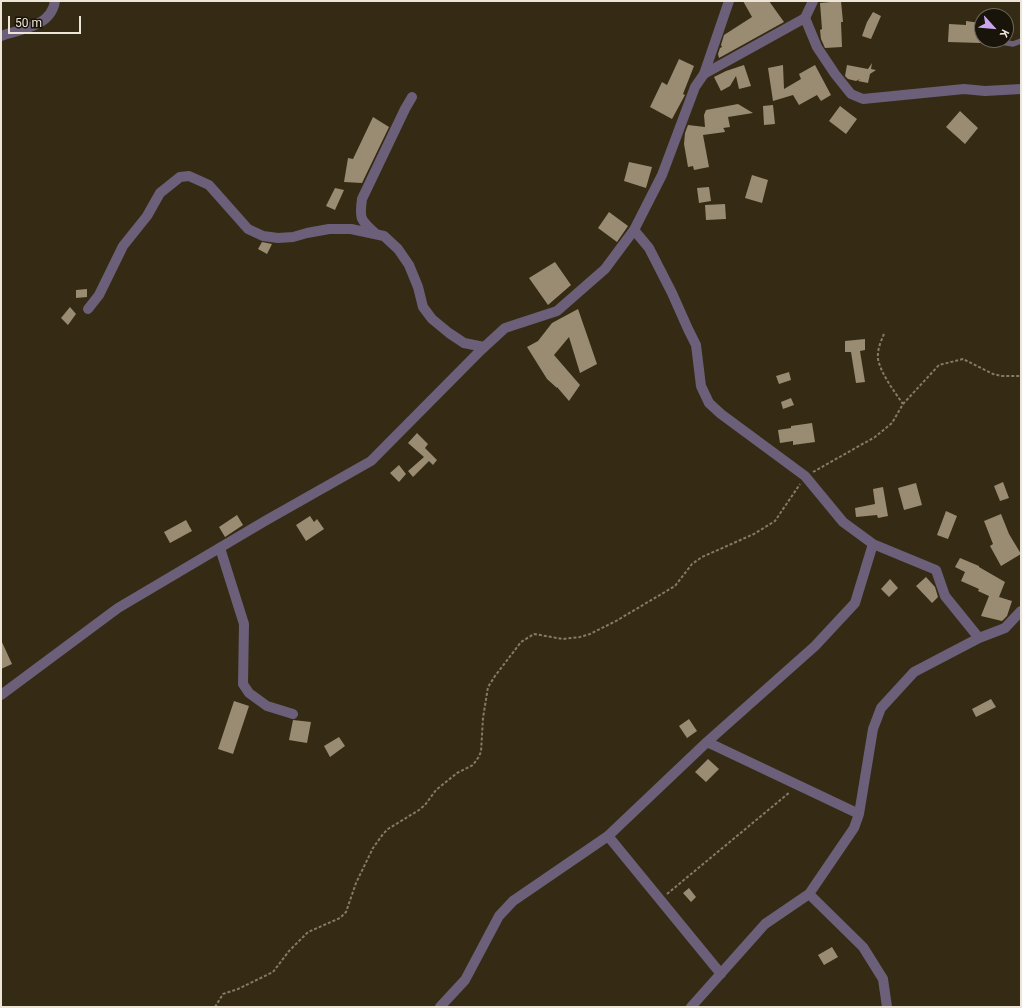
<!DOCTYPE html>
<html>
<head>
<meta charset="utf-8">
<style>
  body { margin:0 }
  #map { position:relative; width:1022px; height:1008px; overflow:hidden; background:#352b14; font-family:Roboto,sans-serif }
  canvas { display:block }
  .frame { position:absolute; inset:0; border:2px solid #ede6d8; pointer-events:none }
  .north { position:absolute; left:974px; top:8px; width:40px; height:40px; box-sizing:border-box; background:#19140a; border:1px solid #6e685c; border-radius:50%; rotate:117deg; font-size:11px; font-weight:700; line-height:16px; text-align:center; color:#ede6d8 }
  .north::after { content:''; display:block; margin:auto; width:14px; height:18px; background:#c9a5ee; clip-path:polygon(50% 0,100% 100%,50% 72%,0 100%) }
  .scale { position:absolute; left:8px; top:16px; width:73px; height:18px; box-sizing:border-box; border:2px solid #ede6d8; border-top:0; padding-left:5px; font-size:12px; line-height:14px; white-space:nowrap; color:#ede6d8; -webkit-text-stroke:3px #19140a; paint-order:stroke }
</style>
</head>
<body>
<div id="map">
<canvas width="1022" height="1008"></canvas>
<div class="frame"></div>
<div class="north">K</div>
<div class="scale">50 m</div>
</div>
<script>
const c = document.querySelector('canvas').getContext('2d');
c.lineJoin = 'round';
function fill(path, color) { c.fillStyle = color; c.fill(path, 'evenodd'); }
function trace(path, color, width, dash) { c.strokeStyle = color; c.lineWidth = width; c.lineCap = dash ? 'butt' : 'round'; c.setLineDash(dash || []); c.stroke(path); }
const building = new Path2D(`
  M743 1H769L784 22 719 58 718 54 720 48 722 47 721 45 724 35 752 17Z
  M841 1 843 22H841L842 47 825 48 821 39 820 30 822 29 820 3Z
  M873 12 881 16 871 39 862 36 867 22Z
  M966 21 980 23 979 29 982 30 981 43 948 42 949 24 966 25Z
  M679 59 694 66 683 94 685 95 672 119 650 107 662 82 667 85Z
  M872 63 871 69 876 70 870 74 868 83 858 81 860 79 856 81 848 79 845 76 847 65 868 69Z
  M744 65 751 86 739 89 736 76 730 86 721 91 714 77 726 71Z
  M783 65 784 89 801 79 799 74 815 65 831 95 821 101 817 95 799 105 793 95 773 101 768 68Z
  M738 104 753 113 728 117 730 127 723 128 724 129 725 132 703 135 709 167 694 170 693 166 688 167 684 144 685 133 688 125 705 127 704 115 706 110Z
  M773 105 775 124 764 125 763 106Z
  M840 106 857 119 846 134 829 121Z
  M960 111 978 128 965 144 946 127Z
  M373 117 389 127 362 183 344 182 348 158 353 159Z
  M629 162 652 167 646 188 624 181Z
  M752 175 768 180 762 203 745 198Z
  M709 187 711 201 699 203 697 188Z
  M335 188 344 190 335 210 326 206Z
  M725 204 726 219 706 220 705 205Z
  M609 212 628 226 617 242 598 228Z
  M262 242 272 244 267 254 258 249Z
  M555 262 571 285 548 305 529 278Z
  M87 289V297L76 298V290Z
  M70 307 76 314 68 325 61 318Z
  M578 309 597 364 580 373 569 337 554 355 580 385 569 401 557 387V388L547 379 527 347 538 341 552 323Z
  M865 339V350L860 351 865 382 856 383 851 352H845V341Z
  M789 372 791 380 779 384 776 376Z
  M791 398 794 405 783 409 781 402Z
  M812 423 815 442 793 445V441L780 443 778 430 791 428V426Z
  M417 433 428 444 425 448 437 460 433 465 429 461 413 477 408 471 424 457 408 443Z
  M399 465 406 474 399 482 390 473Z
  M1003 482 1009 498 1000 501 994 486Z
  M916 483 922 505 904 510 898 488Z
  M883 487 888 516 878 518 877 515 856 517 855 508 875 504 873 489Z
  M946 511 957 516 948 539 937 535Z
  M1001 514 1009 534 1021 554 1001 566 990 546 993 544 984 521Z
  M237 515 243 525 225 537 219 527Z
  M310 516 314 522 317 519 324 529 306 541 296 525Z
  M186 520 192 531 170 543 164 532Z
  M960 558 979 566V567L1005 582 999 597 1012 601 1007 616 1002 621 981 616 989 596 978 591 979 589 961 581 965 572 955 567Z
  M926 577 935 587 938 597 932 603 916 586Z
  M890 579 898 588 889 597 881 589Z
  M1 640 12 664 1 669Z
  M991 699 996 707 976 717 972 709Z
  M234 701 249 706 233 754 218 749Z
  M689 719 697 731 687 738 679 726Z
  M293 720 311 722 307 743 289 740Z
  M339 737 345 746 330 757 324 746Z
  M708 759 719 769 706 782 695 772Z
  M689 888 696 897 691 902 683 893Z
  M832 947 838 957 824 965 818 955Z`);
const path = new Path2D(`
  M884 334C881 341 877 350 878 359 881 374 894 391 903 404
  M813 472 875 437 892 423 903 404 939 365 963 359 993 374 1002 376H1021
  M667 894 790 792
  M215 1007 223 994 238 989 273 972 289 951 308 932 340 918 346 912 356 883 373 848 383 834 388 829 419 810 425 805 436 790 457 773 473 765 478 758 481 752 483 718 488 687 495 676 521 642 534 634 563 639 580 637 590 634 616 621 675 586 692 564 702 557 754 534 775 521 800 484`);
const service = new Path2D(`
  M989 40 1013 44 1021 41`);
const minor = new Path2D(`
  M805 18 817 47 835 74 851 94 863 99 964 89 985 91 1021 89
  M1 36C21 29 51 27 55 1
  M704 74 805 18 813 1
  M634 230 649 248 672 293 688 329 696 345 701 386 709 403 721 414 805 476 843 522 873 544 936 570 945 596 979 638
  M376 234C361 220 359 220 362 199L405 109 412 97
  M88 309 99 295 123 246 147 216 160 193 180 177 189 176 209 185 248 229 263 236 278 238 293 237 307 233 329 229H351L384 236 398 249 409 265 418 287 423 307 432 319 449 333 464 343 484 347
  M220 548 244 624 243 684 249 693 267 706 293 714
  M707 742 859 814
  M608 836 721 974
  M809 894 863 947 883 979 887 1007
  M440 1007 465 980 499 916 513 901 608 836 707 742 815 646 855 603 873 544
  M691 1007 765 924 809 894 854 828 859 814 873 729 881 708 914 672 979 638 1005 628 1021 611`);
const tertiary = new Path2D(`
  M1 695 118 608 265 521 371 461 481 350 505 328 557 311 605 269 634 230 662 175 695 87 704 74 729 1`);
fill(building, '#998c72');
trace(path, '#847b68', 2, [3, 2]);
trace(service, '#6c5f79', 5.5);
trace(minor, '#6c5f79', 10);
trace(tertiary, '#6c5f79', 10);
</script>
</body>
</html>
